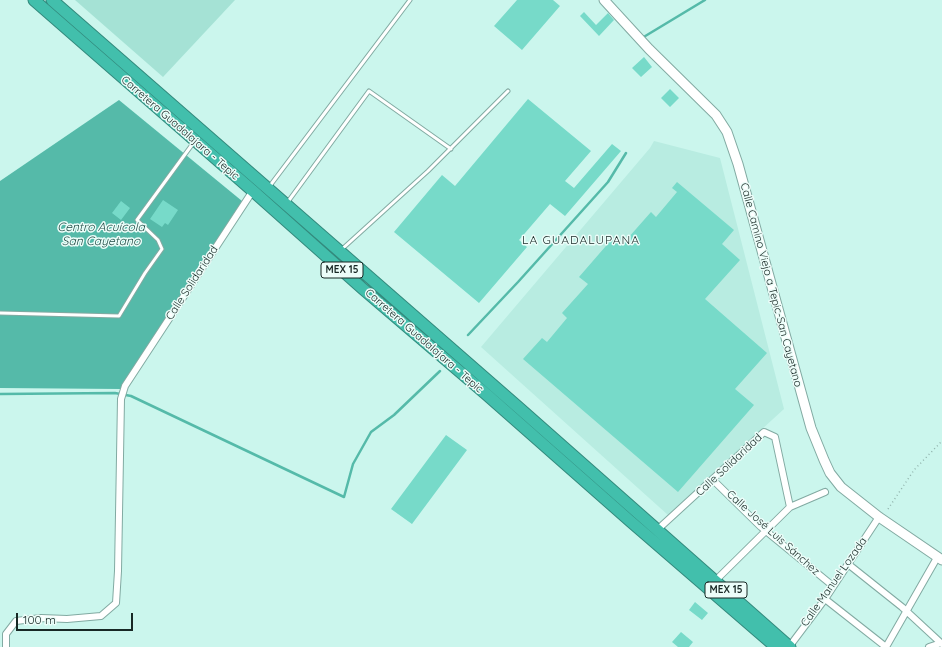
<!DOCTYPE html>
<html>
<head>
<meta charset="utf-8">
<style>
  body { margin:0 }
  #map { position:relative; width:942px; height:647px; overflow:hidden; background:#cbf6ed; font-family:Quicksand,sans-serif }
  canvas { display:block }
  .scale { position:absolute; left:16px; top:613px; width:117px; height:18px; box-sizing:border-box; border:2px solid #182825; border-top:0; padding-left:5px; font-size:12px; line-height:14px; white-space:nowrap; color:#182825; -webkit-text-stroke:3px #ecfdf9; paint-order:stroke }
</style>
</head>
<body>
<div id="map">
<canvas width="942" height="647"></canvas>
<div class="scale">100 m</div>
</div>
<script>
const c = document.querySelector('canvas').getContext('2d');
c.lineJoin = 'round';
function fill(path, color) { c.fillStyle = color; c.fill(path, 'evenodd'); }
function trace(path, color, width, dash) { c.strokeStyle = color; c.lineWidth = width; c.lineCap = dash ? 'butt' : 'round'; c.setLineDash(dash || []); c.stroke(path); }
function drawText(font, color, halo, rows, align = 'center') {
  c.font = font + ' Quicksand,sans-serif'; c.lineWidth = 3; c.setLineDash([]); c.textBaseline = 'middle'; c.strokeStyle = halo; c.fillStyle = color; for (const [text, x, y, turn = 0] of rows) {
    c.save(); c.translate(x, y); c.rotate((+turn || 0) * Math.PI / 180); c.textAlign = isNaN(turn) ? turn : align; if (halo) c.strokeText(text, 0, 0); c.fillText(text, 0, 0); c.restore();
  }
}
const built = new Path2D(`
  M654 141 720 158 784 409 668 515 481 347 650 148Z`);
const green = new Path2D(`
  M75 0H235L163 77Z`);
const water = new Path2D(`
  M119 100 242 201 121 389 0 388V181Z`);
const stream = new Path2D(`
  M642 38 705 0
  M468 335 518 282 608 182 626 153
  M0 394 115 393 131 396 344 497 353 464 371 432 394 415 440 371`);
const building = new Path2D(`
  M517 0H553L560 6 522 50 494 26Z
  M584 12 596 25 608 13 614 20 599 36 580 16Z
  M644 57 652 67 641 77 632 68Z
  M670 89 679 98 670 107 661 98Z
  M528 99 591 151 565 181 574 188 612 144 621 151 565 216 550 204 519 240 527 247 479 303 394 232 442 175 455 186Z
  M677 182 734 230 722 244 740 260 705 299 767 353 735 389 754 405 678 492 523 359 542 338 547 342 567 318 562 313 588 284 579 277 612 239 621 246 651 212 656 217 677 192 672 188Z
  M163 200 178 210 168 225 165 223 162 227 150 219Z
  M121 201 130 208 121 220 112 213Z
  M446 435 467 450 412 524 391 509Z
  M695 602 708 613 702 620 689 610Z
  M681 632 693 642 689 647H678L672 642Z`);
const path = new Path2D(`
  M888 509 914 470 942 441`);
const lane = new Path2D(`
  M269 187 410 0
  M287 203 369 91 451 149
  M341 250 428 171 508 91
  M0 313 119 316 145 273 162 249 158 240 137 220 194 142`);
const street = new Path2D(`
  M713 480 761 527 833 586
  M656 531 764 432 775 437 790 507
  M848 564 902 607 942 644
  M713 583 790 507 825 492
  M825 599 886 647
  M6 647V634L16 621 41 618 67 619 101 616 116 603 118 571 121 399 125 386 254 189
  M789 647 825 599 879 517
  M886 647 938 556
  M929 647 941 643`);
const secondary = new Path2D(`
  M604 0 649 49 716 115 727 132 738 164 811 428 824 460 830 473 841 487 879 517 942 560`);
const highway = new Path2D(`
  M34 0 253 191 363 289 486 394 630 521 776 647
  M52 0 518 407 790 647`);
const shields = [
  [342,270,42],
  [726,590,42]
];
const shieldNames = [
  ["MEX 15",342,270],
  ["MEX 15",726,590]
];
const streetNames = [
  ["Carretera Guadalajara - Tepic",180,128,41],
  ["Calle Solidaridad",192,283,-57],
  ["Calle Camino Viejo a Tepic-San Cayetano",771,285,75],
  ["Carretera Guadalajara - Tepic",424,341,41],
  ["Calle Solidaridad",729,465,-43],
  ["Calle José Luis Sánchez",773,533,42],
  ["Calle Manuel Lozada",834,582,-55]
];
const waterNames = [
  ["Centro Acuícola",101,227],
  ["San Cayetano",101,241]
];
const neighbourhoodNames = [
  ["LA GUADALUPANA",581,240]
];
fill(built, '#b8ece1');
fill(green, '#a5e2d5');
fill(water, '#55baa9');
trace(stream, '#55baa9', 2.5);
fill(building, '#77dac9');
trace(lane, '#82aaa2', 5);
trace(street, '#82aaa2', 8);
trace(secondary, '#82aaa2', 11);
trace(highway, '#338a7d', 13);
trace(path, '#92b4ad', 1.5, [1, 3]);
trace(lane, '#fff', 3);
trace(street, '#fff', 6);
trace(secondary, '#fff', 9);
trace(highway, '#42bfac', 11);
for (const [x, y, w] of shields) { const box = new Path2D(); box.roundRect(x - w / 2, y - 8, w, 16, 3); c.fillStyle = '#ecfdf9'; c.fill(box); trace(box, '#182825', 1); }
drawText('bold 10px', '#182825', null, shieldNames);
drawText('11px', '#182825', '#ecfdf9', streetNames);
drawText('italic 12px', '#1e4a43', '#ecfdf9', waterNames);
c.letterSpacing = '1px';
drawText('12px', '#182825', '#ecfdf9', neighbourhoodNames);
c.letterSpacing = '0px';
</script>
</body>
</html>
